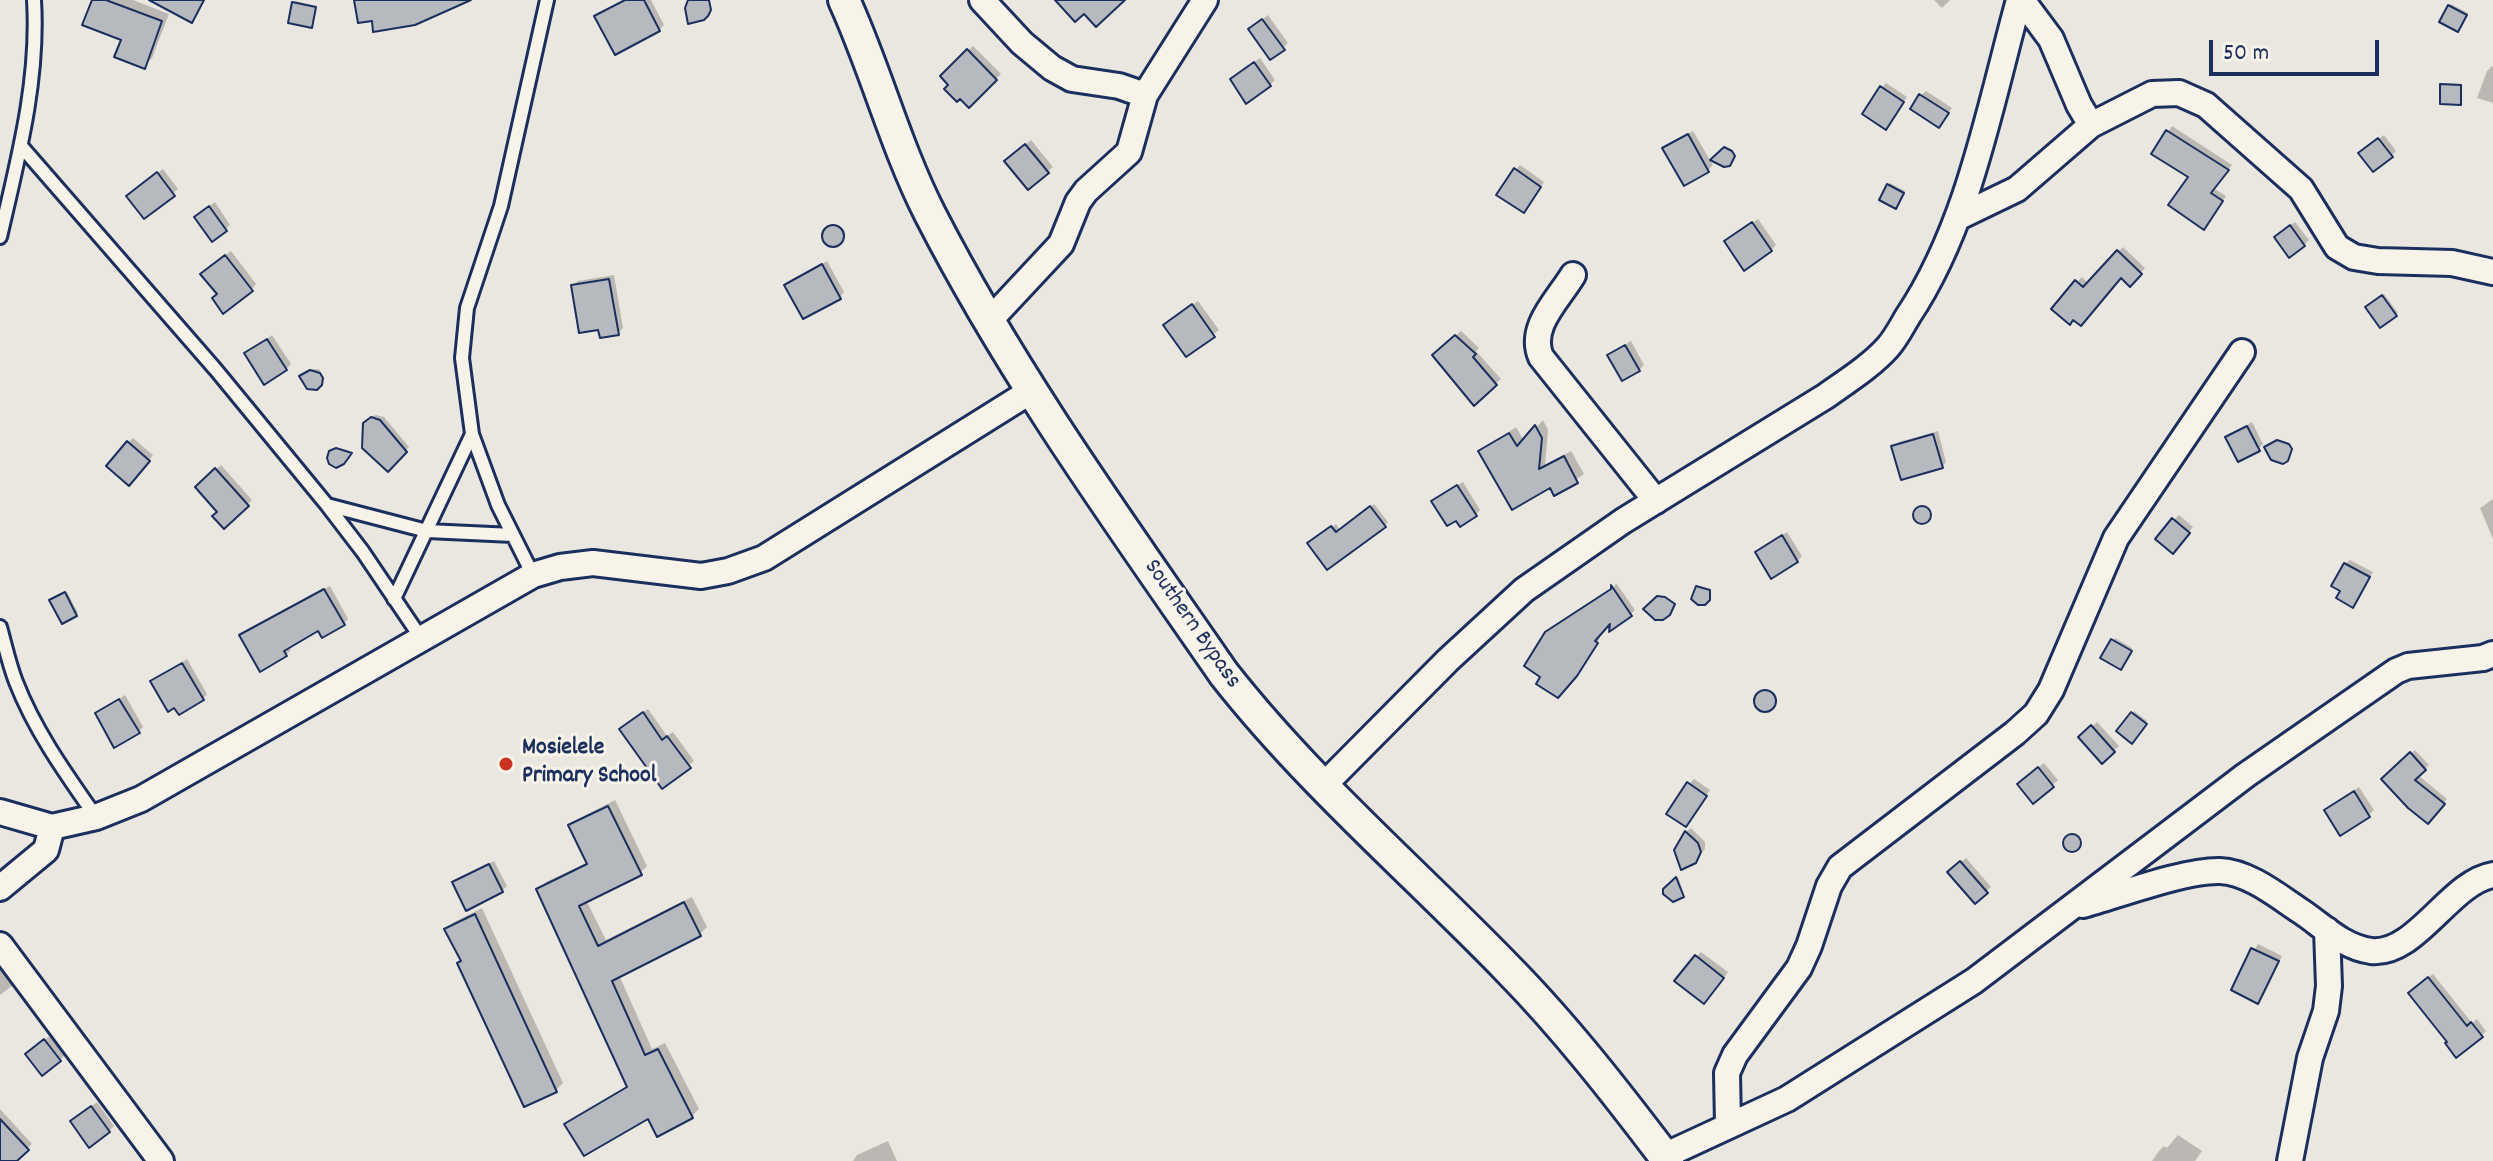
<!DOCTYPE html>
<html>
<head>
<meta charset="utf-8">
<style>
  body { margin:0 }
  #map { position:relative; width:2493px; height:1161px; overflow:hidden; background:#eae7e0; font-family:Dekko,sans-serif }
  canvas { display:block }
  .scale { position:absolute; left:2209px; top:40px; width:170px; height:36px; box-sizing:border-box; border:4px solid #1b2f5e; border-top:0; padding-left:10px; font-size:24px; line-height:28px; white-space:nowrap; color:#1b2f5e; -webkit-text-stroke:6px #f7f3e8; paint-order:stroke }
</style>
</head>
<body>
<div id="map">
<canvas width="2493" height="1161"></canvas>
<div class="scale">50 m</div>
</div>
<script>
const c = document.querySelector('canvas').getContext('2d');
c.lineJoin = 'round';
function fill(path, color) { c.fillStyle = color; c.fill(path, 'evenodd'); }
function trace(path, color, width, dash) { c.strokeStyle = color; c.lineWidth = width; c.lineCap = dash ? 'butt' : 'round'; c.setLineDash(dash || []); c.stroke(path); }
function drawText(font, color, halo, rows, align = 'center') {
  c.font = font + ' Dekko,sans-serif'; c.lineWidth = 6; c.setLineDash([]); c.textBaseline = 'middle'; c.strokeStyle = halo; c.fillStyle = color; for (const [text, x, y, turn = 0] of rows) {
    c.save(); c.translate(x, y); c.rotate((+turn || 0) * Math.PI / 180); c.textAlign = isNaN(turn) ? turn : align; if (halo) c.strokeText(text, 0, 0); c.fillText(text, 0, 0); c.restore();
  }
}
const shadow = new Path2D(`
  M94 0H133L169 14 152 58 145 66Z
  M624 0H651L664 25 659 30 597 17Z
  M1934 0H1950L1942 8Z
  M295 1 317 6 311 26 294 3Z
  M2451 4 2468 13 2460 28 2450 6Z
  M1268 15 1288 43 1283 48 1255 25Z
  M973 46 1001 74 969 106 942 76Z
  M1260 58 1275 80 1270 85 1237 74Z
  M2492 66 2493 67V103L2477 98 2487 71Z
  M1886 83 1907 97 1886 128 1881 88Z
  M2444 83 2462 84 2460 103 2442 85Z
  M1926 91 1952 108 1944 120 1921 95Z
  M2172 126 2232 165 2213 188 2226 196 2208 223 2191 177 2153 154Z
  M1693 131 1713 165 1708 170 1670 144Z
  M2384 135 2396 151 2392 155 2366 148Z
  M1031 140 1053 167 1028 187 1012 156Z
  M1520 165 1544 182 1528 206 1515 170Z
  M163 169 178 189 144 216 133 191Z
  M1890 183 1905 191 1897 205 1889 185Z
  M215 202 230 225 226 229 201 212Z
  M1758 219 1776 245 1771 250 1731 237Z
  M2295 222 2309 240 2304 245 2281 232Z
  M834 225H838L845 231V235L836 245H829L825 234Z
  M2123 247 2145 268 2130 284 2121 276 2080 323 2077 282 2082 277 2089 284Z
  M231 251 256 284 252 289 219 294 208 269Z
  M827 261 844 292 840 297 786 285Z
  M614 275 623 328 618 333 573 285 578 281Z
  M2384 294 2398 313 2380 325 2367 307Z
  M1198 301 1219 330 1187 355 1170 320Z
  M1461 331 1479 348 1476 351 1501 379 1474 403 1435 355Z
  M272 335 291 364 286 369 247 353Z
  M1631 341 1644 365 1639 370 1609 355Z
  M313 369H319L324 378 316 388 303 375Z
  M376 415 384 417 409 447 388 469 371 417Z
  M1543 420 1548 430 1545 465 1571 451 1584 474 1555 493 1550 485 1481 451 1516 427 1524 441Z
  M2252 422 2263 444 2258 449 2228 437Z
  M1938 431 1946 462 1942 467 1894 447 1899 442Z
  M133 438 153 455 134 478 128 443Z
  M221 465 252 500 224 526 219 511 197 487Z
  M1463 482 1480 510 1475 515 1438 497Z
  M2493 499V539L2480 508Z
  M1374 504 1388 522 1385 526 1313 540 1336 524 1340 530Z
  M1915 513a8 8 0 1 1 16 0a8 8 0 1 1-16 0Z
  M2179 515 2193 527 2177 546 2174 520Z
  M1787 532 1802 556 1797 561 1762 548Z
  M2350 560 2373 572 2353 606 2342 590 2345 564Z
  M1616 583 1635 610 1631 614 1612 620 1598 636 1600 638 1580 669Z
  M330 586 348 619 344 624 319 629 289 646 291 650 286 655 241 636Z
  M67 592 78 613 76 615 54 599Z
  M2115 638 2132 648 2123 666 2103 657Z
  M187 659 207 694 203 699 153 681Z
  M1757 700a10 10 0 1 1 20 0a10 10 0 1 1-20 0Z
  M125 695 143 727 138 732 97 714Z
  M648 709 667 736 673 732 694 761 663 786 626 724Z
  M2134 711 2147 721 2132 741 2118 731Z
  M2097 722 2119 746 2103 761 2081 737Z
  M2415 750 2429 765 2418 775 2447 799 2428 822 2384 779Z
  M2044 763 2058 780 2033 801 2024 779Z
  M1694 779 1710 790 1690 820 1689 784Z
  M2359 787 2374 810 2369 815 2332 805Z
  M615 800 647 866 640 873 586 900 606 940 692 897 707 927 700 934 619 975 652 1049 665 1043 699 1109 692 1116H649L567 1124 574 1117 629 1085 539 889 546 882 588 862 571 826 578 819Z
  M1691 828 1705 842V849L1695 862 1686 832Z
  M2065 841a8 8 0 1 1 16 0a8 8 0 1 1-16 0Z
  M1966 858 1991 887 1975 901 1950 872Z
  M494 861 507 886 502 891 454 883Z
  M1678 877 1684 894 1682 896 1669 884Z
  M482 908 563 1083 555 1091 463 960 446 929 454 922Z
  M2258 944 2282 956 2263 997 2258 1001 2233 989Z
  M1701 952 1728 972 1709 997 1696 957Z
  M0 964 17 982 0 995Z
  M2433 974 2472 1023 2477 1019 2486 1031 2481 1036 2449 1042 2415 988Z
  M50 1036 65 1055 60 1060 32 1049Z
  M97 1102 114 1126 109 1131 77 1117Z
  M0 1109 32 1144 14 1161H0Z
  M2178 1135 2202 1151 2195 1161H2152L2159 1151 2164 1146 2167 1148Z
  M888 1141 897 1161H853L857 1155Z`);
const building = new Path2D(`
  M92 0H106L162 21 145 69 114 57 121 40 82 25Z
  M149 0H204L192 23Z
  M354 0H471L415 25 373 32 372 21 358 23Z
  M625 0H644L660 31 615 55 594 16Z
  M688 0H709L711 10 708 16 704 20 688 24 685 8Z
  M1055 0H1125L1096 27 1084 14 1075 22Z
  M292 2 316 7 312 28 288 23Z
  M2448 5 2467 15 2458 32 2439 22Z
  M1262 19 1285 50 1270 60 1248 29Z
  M967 49 997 80 969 108 960 99 957 102 944 89 948 85 940 76Z
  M1254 62 1271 86 1246 104 1230 79Z
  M2440 84 2461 85V105L2440 104Z
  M1880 86 1904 102 1886 130 1862 114Z
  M1919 94 1949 113 1939 128 1910 109Z
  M2166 130 2229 170 2211 193 2223 201 2204 230 2168 205 2188 177 2151 154Z
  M1688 134 1709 172 1684 186 1662 148Z
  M2378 138 2393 157 2373 172 2358 153Z
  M1025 144 1049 173 1028 190 1004 161Z
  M1724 147 1732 151 1735 156 1730 166 1724 167 1710 160Z
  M1514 168 1541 187 1524 213 1496 195Z
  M157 172 175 196 144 219 126 196Z
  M1887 184 1904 193 1896 209 1879 200Z
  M209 206 227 231 212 242 194 217Z
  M1752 222 1772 251 1744 271 1724 241Z
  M2290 225 2305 246 2289 258 2274 237Z
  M822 236a11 11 0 1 1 22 0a11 11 0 1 1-22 0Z
  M2117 250 2142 274 2130 287 2121 278 2081 326 2073 320 2070 325 2051 309 2075 280 2083 287Z
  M225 255 253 291 223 314 212 298 217 294 200 274Z
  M822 264 841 299 803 319 784 285Z
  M609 279 619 335 600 338 598 330 579 333 571 285Z
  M2382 295 2397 316 2380 328 2365 307Z
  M1192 304 1215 337 1186 357 1163 325Z
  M1455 335 1476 354 1473 357 1497 385 1474 406 1432 355Z
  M267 339 287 370 264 385 244 353Z
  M1625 345 1640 371 1622 381 1607 355Z
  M310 370 320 373 323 378 322 385 317 390 307 389 299 376Z
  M371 417 380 420 407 452 388 472 362 448 363 423Z
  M1535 425 1542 438 1539 469 1564 456 1578 483 1554 496 1550 488 1512 510 1478 451 1509 433 1517 446Z
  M2247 426 2260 451 2238 462 2225 437Z
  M1933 434 1943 468 1901 480 1891 446Z
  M2277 440 2289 444 2292 449 2288 461 2283 464 2271 460 2264 447Z
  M127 441 150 461 129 486 106 466Z
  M336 448 352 453 344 464 336 468 329 464 327 458 329 451Z
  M215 468 249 506 224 529 212 516 217 512 195 487Z
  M1457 485 1477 516 1460 527 1456 521 1447 526 1431 501Z
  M1913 515a9 9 0 1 1 18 0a9 9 0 1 1-18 0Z
  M1370 506 1386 527 1327 570 1307 543 1331 526 1336 532Z
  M2172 518 2190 533 2173 554 2155 539Z
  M1782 535 1798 562 1771 579 1755 552Z
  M2344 563 2370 577 2353 608 2336 598 2340 591 2331 586Z
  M1611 585 1632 616 1609 632 1610 624 1595 641 1598 643 1577 676 1558 698 1536 684 1540 677 1524 666 1545 632 1611 589Z
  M1696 586 1710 590V600L1705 605H1698L1691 599Z
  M324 589 345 625 322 638 318 631 284 651 287 656 260 672 239 635Z
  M65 592 77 616 62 624 49 600Z
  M1657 596 1665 597 1675 604 1670 615 1663 620H1655L1643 609Z
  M2111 639 2132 651 2121 670 2100 658Z
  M182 663 204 700 179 715 174 708 168 712 150 681Z
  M1754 701a11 11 0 1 1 22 0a11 11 0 1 1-22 0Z
  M119 699 140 733 114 748 95 713Z
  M643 712 662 740 667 736 691 768 662 789 619 729Z
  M2131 712 2147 724 2132 744 2116 731Z
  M2091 725 2115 752 2102 764 2078 737Z
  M2410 752 2426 770 2415 780 2445 804 2428 824 2408 808 2381 779Z
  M2038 767 2054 787 2033 804 2017 784Z
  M1687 782 1707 796 1686 827 1666 814Z
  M2354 791 2370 817 2340 836 2324 810Z
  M608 806 642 875 579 906 598 946 684 902 701 936 612 981 645 1055 658 1049 693 1118 657 1137 648 1119 584 1156 564 1124 627 1087 536 889 587 864 568 825Z
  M1685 831 1698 843 1701 852 1696 863 1681 870 1674 850Z
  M2063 843a9 9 0 1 1 18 0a9 9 0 1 1-18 0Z
  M1960 861 1988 893 1975 904 1947 872Z
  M489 864 503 892 466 911 452 882Z
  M1676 877 1684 897 1673 902 1663 894V889Z
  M475 914 557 1092 524 1107 457 963 461 961 444 929Z
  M2251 948 2279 961 2258 1004 2231 990Z
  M1695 955 1724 978 1704 1004 1674 981Z
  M2428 977 2467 1026 2471 1022 2483 1037 2456 1058 2445 1043 2447 1042 2408 993Z
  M44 1039 61 1061 42 1076 25 1054Z
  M91 1106 110 1132 89 1148 70 1121Z
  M0 1119 29 1150 17 1161H0Z`);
const service = new Path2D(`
  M21 146 216 370 327 505 363 552 421 638
  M0 237C18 159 39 80 34 0
  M327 505 427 531 513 535
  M533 575 498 505 472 434 462 358 467 308 501 206 547 0
  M394 599 472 434
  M0 627C5 645 9 664 16 682 35 731 66 774 96 817`);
const minor = new Path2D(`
  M982 0 1022 43 1052 68 1072 79 1119 86 1145 95
  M2022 0 2051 39 2079 105 2091 125
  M1957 218 2017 189 2091 125 2152 94 2179 93 2206 105 2301 189 2337 247 2354 257 2378 261 2452 263 2493 272
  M1573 275C1558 300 1528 327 1541 357L1656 501
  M990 320 1061 244 1078 202 1086 191 1129 152 1145 95 1205 0
  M1323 786 1448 660 1524 590 1623 521 1826 396C1847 381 1871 366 1888 347 1896 338 1902 326 1908 316 1969 225 1990 105 2019 0
  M0 812 52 827 96 817 141 799 533 575 560 567 593 563 701 576 728 571 764 558 1031 391
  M0 888 46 850 52 827
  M2083 905C2119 895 2185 870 2220 871 2249 872 2279 897 2302 912 2324 927 2343 947 2371 951 2416 956 2450 882 2493 875
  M0 945 161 1161
  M1728 1125 1727 1073 1735 1055 1799 968 1809 946 1829 886 1840 867 2015 733 2036 714 2051 690 2116 538 2242 352
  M1664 1156 1787 1099 1974 981 2246 775 2396 671 2408 666 2483 658 2493 654
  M2290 1161 2310 1058 2326 1011 2329 986 2327 930`);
const tertiary = new Path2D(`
  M844 0C876 70 895 145 930 214 1013 376 1121 525 1224 674 1309 782 1413 871 1508 969 1566 1028 1618 1095 1668 1161`);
const markers = [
  [506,764,8,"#c8321e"]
];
const streetNames = [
  ["Southern Bypass",1191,625,55]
];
const poiNames = [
  ["Mosielele",522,750],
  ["Primary School",522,778]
];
fill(shadow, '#0003');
fill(building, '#b6babf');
trace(building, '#1b2f5e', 2);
trace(service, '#1b2f5e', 18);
trace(minor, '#1b2f5e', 30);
trace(tertiary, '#1b2f5e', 36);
trace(service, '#f7f3e8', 12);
trace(minor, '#f7f3e8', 24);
trace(tertiary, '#f7f3e8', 30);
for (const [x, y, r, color] of markers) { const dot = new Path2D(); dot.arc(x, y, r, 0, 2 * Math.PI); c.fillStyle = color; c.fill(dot); trace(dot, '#f7f3e8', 3); }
drawText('24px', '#1b2f5e', '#f7f3e8', streetNames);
drawText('bold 24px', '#1b2f5e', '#f7f3e8', poiNames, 'left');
</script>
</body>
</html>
